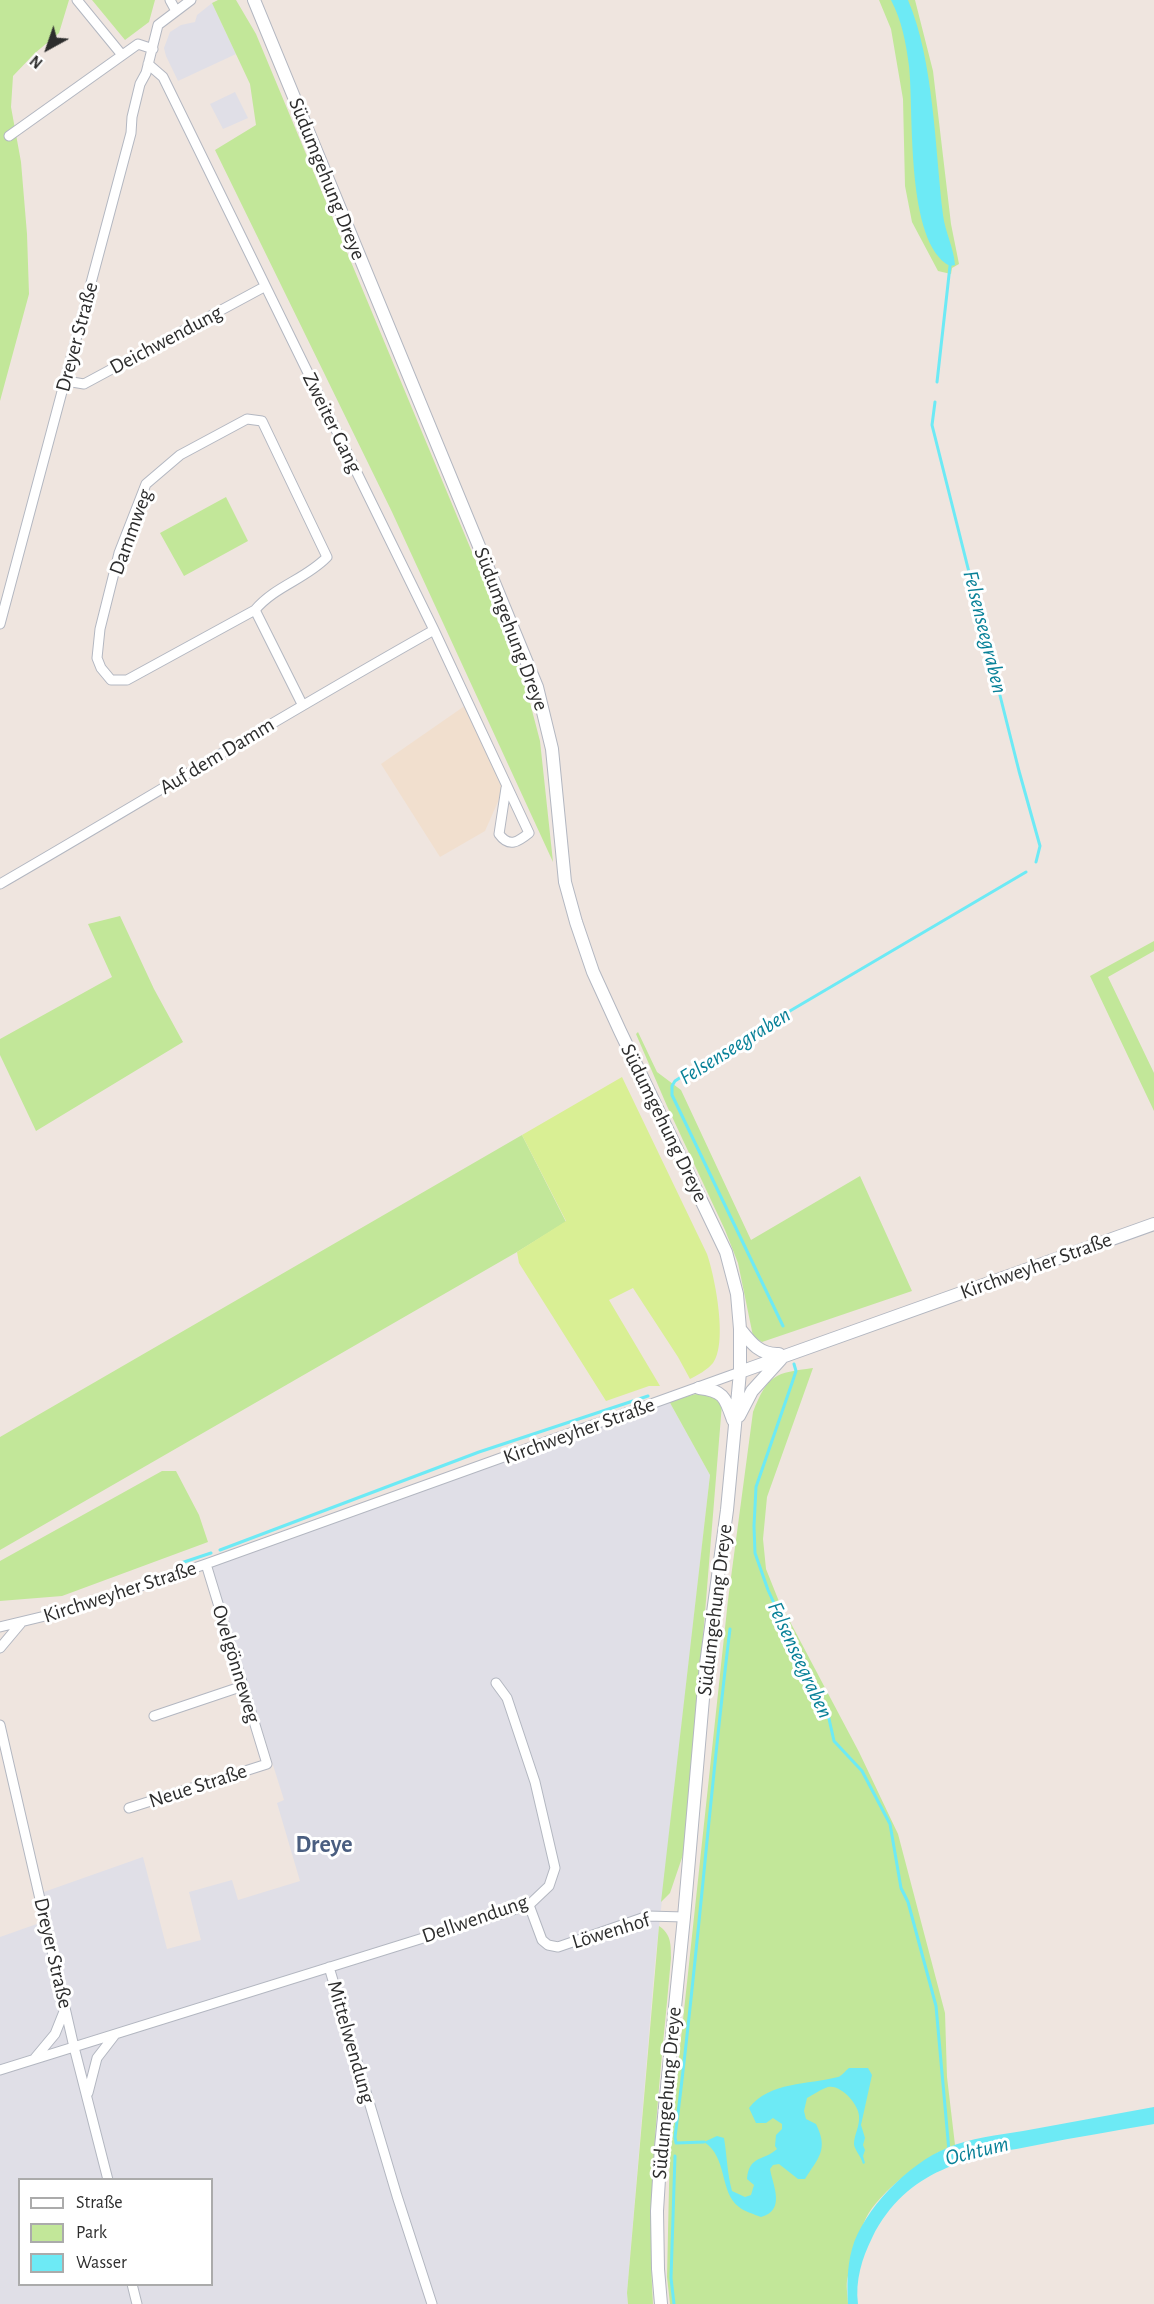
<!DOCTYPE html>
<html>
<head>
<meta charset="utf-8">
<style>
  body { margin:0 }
  #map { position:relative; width:1154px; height:2304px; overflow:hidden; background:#efe5df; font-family:"Alegreya Sans",sans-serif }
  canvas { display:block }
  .legend { position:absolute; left:18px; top:2178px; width:195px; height:108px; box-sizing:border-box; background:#fff; border:2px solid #ababab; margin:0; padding:8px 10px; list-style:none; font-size:18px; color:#2d2d2d }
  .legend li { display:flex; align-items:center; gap:12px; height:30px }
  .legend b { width:30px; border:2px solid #ababab }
  .north { position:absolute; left:18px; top:18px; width:60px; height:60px; -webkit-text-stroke:4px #fff; paint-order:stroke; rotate:220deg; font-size:16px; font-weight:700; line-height:24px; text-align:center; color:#2d2d2d }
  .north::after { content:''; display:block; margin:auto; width:21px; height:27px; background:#2d2d2d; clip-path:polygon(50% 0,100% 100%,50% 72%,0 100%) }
</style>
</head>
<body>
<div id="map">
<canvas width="1154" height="2304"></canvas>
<ul class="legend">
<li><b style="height:8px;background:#fff"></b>Straße</li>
<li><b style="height:16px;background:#c2e799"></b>Park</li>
<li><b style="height:16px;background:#6deaf5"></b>Wasser</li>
</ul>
<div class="north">N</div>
</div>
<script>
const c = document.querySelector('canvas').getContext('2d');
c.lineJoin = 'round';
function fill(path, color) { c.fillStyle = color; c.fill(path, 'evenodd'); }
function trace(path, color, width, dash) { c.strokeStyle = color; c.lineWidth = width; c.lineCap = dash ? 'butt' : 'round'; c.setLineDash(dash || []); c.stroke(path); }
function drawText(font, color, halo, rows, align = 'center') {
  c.font = font + ' "Alegreya Sans",sans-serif'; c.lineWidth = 6; c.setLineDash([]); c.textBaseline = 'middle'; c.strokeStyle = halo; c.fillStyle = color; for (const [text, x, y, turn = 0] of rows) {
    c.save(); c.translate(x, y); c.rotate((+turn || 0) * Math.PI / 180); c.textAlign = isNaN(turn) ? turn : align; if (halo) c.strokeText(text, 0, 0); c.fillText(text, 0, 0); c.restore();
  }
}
const industrial = new Path2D(`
  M212 3 236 54 178 81 166 56 164 48 170 32 181 25 195 22 197 15Z
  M235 92 248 118 223 129 210 104Z
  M669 1401 710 1475 655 1962 627 2293 628 2304H0V1937L48 1920 41 1893 143 1857 167 1949 201 1940 189 1892 232 1880 238 1900 300 1881 277 1803 284 1800 210 1565ZM20 2180H212V2284H20Z`);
const education = new Path2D(`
  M466 705 504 788 485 831 440 857 381 764Z`);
const green = new Path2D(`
  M0 0H69L59 33 35 53 13 76 11 107 21 162 27 234 29 294 0 401Z
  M92 0H155L149 22 125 40Z
  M218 0H236L256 34 522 672 540 741 553 862 392 512 215 150 256 125 250 84 212 3Z
  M879 0H915L933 71 951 224 959 264 952 268 951 274 938 271 912 222 905 186 903 99 891 29Z
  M226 497 248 541 184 576 160 533Z
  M120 916 154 989 183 1042 36 1131 0 1055V1039L112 977 88 924Z
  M1154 941V951L1108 977 1154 1073V1111L1090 976Z
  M638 1032 657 1072 681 1090 751 1240 860 1176 912 1291 762 1342 753 1336 738 1263 725 1230 667 1106 636 1034Z
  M522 1135 566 1222 517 1252 0 1550V1437Z
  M813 1368 767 1497 763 1539 766 1569 778 1599 859 1752 898 1834 945 2013 947 2077 955 2145C929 2153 878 2193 866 2218 861 2228 849 2269 847 2281 846 2288 848 2297 848 2304H670L667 2277 670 2141 728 1600 753 1412C768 1374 775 1373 813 1368Z
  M700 1393 715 1396 722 1404 686 1846 670 1893 661 1902 710 1475 669 1401Z
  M162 1471H176L199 1515 208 1542 62 1596 0 1601V1561Z
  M659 1926C671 1934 671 1944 671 1958 661 2073 646 2188 653 2304H628L627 2293Z`);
const pitch = new Path2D(`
  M622 1077 707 1254C715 1277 728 1343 713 1363 707 1370 698 1375 690 1379L678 1357 633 1288 609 1300 660 1386H649L606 1401 519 1263 517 1252 566 1221 522 1135Z`);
const water = new Path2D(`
  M891 0H908C934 61 935 149 943 215 945 232 954 248 955 265L950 266C905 243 914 112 909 66 906 43 902 21 891 0Z
  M849 2068H868L872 2075 861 2125 865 2138 863 2145 865 2150 863 2156 865 2163 863 2164C861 2156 854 2149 854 2144 854 2135 860 2126 859 2116 859 2105 841 2084 828 2087 821 2089 813 2095 807 2098L804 2111 806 2119 816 2124C829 2150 818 2158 805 2179H798L779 2164 773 2165 770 2169C773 2186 786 2210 761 2217 754 2214 745 2212 739 2207 719 2192 728 2157 704 2142L717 2136 724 2138C727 2156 727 2173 732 2191L745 2197 751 2195 754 2185 747 2179C749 2155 764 2161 777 2149L775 2146 776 2135 782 2129V2124L773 2118 766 2123H756L749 2108C770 2081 808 2085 838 2077 842 2076 845 2071 849 2068Z
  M1154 2107V2124C1115 2131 1076 2137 1037 2145 968 2158 907 2168 872 2238 862 2258 855 2281 858 2304H848C847 2286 847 2267 852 2249 863 2210 909 2163 947 2148 970 2138 998 2135 1023 2131 1067 2123 1110 2115 1154 2107Z`);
const stream = new Path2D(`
  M937 382 950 266
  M935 402 932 425 1019 771 1040 846 1036 862
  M783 1326 672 1095V1086L675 1081 710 1058 1026 872
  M794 1364 796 1371 792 1383 756 1487 754 1526 755 1553 768 1590 800 1660 827 1710 834 1741 862 1771 890 1824 901 1888 908 1902 936 2006 949 2151
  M220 1550 479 1452 648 1396
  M181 1563 211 1553
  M704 2142 676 2143 675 2137C697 1968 709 1798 730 1629
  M674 2304 671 2278 675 2156`);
const minor = new Path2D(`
  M77 0 122 55
  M170 0 176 11
  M148 64 163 77 434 630 529 833C518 842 509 848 499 834L506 788
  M9 136 138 44 153 49
  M66 381 84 384 264 287
  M255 610C275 586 306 579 327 557L262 421 247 419 180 455 146 484 119 553 100 629 97 658 101 668 111 680H127L255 610 302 704
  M0 624 131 133 132 117 140 84 146 73 158 25 191 0
  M0 884C145 800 288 712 434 630
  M0 1627 70 1610 206 1564 740 1372
  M0 1648 21 1623
  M154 1716 243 1686
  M0 1725 74 2047 108 2180
  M129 1808 267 1764 206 1564
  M529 1905 542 1940 548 1945 558 1947 648 1916 684 1917
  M329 1967 397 2196 432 2304
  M35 2058 55 2034 65 2009
  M0 2070 529 1905 549 1886 555 1868 535 1782 507 1698 496 1683
  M88 2093 97 2058 114 2036
  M132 2284 137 2304`);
const secondary = new Path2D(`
  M254 0 537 687 552 749 565 882 576 922 593 972 620 1031 726 1252 737 1294 740 1329V1372L727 1510 706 1664 684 1917 661 2147 657 2211 658 2269 661 2304
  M740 1329C751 1343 760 1355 779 1354
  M740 1372 1154 1224
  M699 1388C724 1391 725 1397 733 1420
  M739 1416 752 1391 781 1359`);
const streetNames = [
  ["Südumgehung Dreye",327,179,68],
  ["Dreyer Straße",77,337,-75],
  ["Deichwendung",166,340,-28],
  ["Zweiter Gang",332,423,64],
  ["Dammweg",131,532,-70],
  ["Südumgehung Dreye",511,629,69],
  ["Auf dem Damm",217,756,-31],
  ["Südumgehung Dreye",664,1123,64],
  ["Kirchweyher Straße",1036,1266,-20],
  ["Kirchweyher Straße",579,1431,-20],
  ["Kirchweyher Straße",120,1592,-18],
  ["Südumgehung Dreye",715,1610,-83],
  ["Ovelgönneweg",236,1664,73],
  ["Neue Straße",198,1786,-18],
  ["Dellwendung",475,1919,-19],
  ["Löwenhof",611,1931,-17],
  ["Dreyer Straße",53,1953,77],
  ["Mittelwendung",351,2042,74],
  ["Südumgehung Dreye",667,2093,-85]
];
const waterNames = [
  ["Felsenseegraben",985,632,76],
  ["Felsenseegraben",735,1046,-32],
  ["Felsenseegraben",800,1660,65],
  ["Ochtum",977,2151,-14]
];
const quarterNames = [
  ["Dreye",324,1845]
];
fill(industrial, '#e0dfe7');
fill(education, '#f1dfce');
fill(green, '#c2e799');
fill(pitch, '#d9ef94');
fill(water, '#6deaf5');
trace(stream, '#6deaf5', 3);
trace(minor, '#b3b7c1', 11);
trace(secondary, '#b3b7c1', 14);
trace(minor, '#fff', 9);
trace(secondary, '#fff', 12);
drawText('21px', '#2d2d2d', '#fff', streetNames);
drawText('italic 22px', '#088198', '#fff', waterNames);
drawText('bold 24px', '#4a5e80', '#fff', quarterNames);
</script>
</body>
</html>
